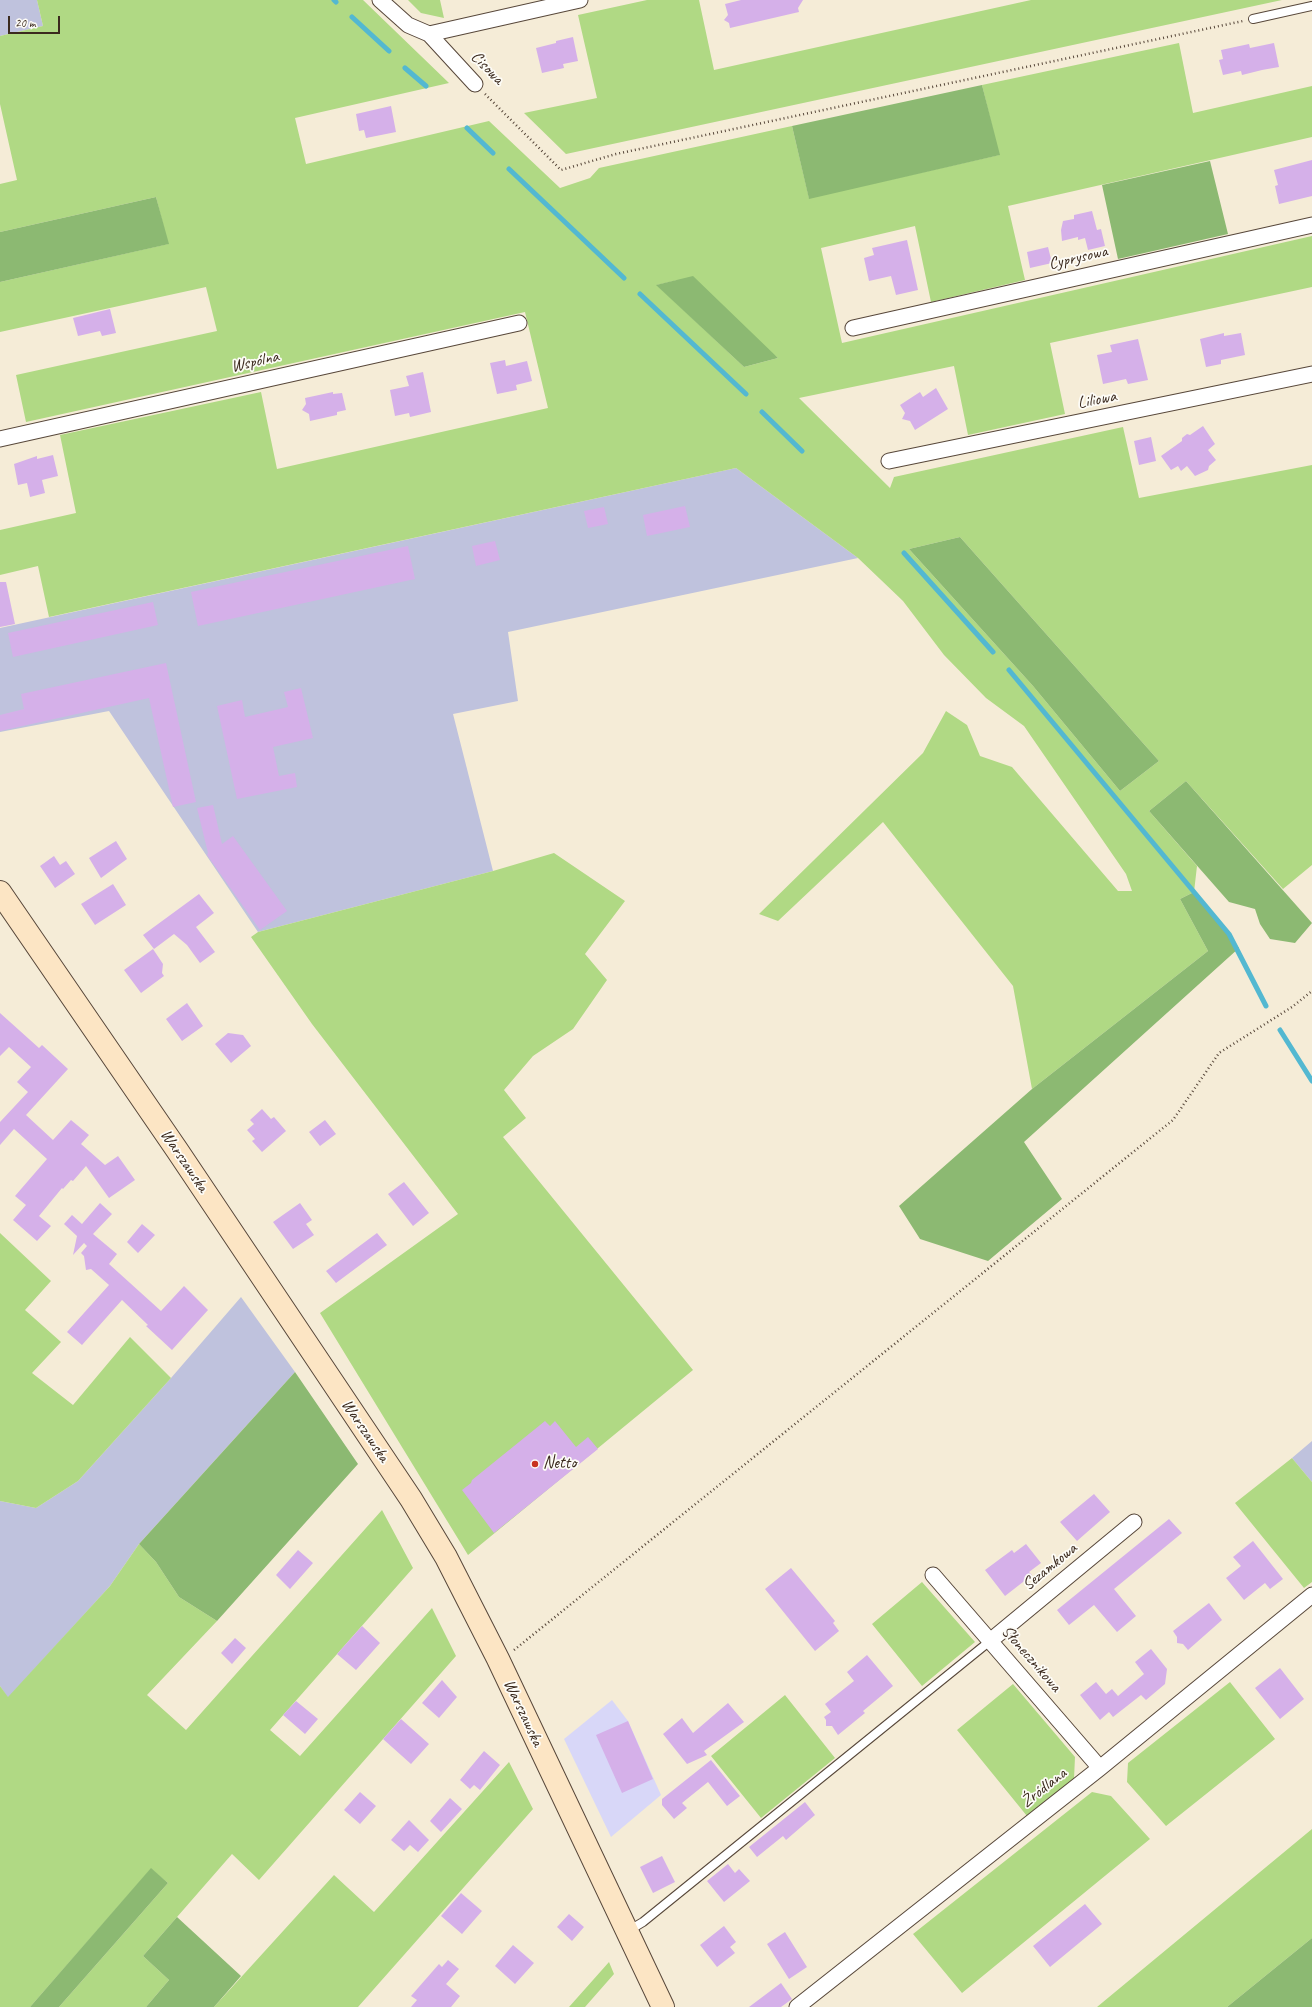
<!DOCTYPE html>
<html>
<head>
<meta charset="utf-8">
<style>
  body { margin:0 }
  #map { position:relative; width:1312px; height:2007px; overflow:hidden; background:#f5ecd7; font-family:Caveat,sans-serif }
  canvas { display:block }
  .scale { position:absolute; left:8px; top:16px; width:52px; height:18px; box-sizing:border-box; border:2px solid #3b2a1e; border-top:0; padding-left:5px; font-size:12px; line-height:14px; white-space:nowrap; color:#3b2a1e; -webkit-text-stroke:3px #fdfcf7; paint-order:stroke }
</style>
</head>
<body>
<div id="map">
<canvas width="1312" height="2007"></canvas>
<div class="scale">20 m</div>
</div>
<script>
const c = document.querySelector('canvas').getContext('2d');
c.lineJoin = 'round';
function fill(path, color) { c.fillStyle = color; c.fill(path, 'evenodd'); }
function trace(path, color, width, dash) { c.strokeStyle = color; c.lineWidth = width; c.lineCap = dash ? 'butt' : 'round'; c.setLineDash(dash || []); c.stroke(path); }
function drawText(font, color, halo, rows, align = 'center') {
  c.font = font + ' Caveat,sans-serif'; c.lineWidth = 3.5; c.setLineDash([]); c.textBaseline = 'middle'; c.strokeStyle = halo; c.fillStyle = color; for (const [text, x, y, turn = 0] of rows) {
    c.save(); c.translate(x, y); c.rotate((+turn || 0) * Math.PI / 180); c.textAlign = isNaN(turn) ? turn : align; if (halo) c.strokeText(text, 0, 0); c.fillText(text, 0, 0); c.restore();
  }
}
const built = new Path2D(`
  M612 1700 628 1721 661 1795 611 1837 564 1739Z`);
const industrial = new Path2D(`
  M0 0H37L43 26 0 36Z
  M736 468 858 558 508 632 518 701 453 714 493 871 258 932 109 711 0 732V628Z
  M241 1297 295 1372 139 1544 110 1586 8 1698 0 1686V1501L36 1508 78 1481 171 1378Z
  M1312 1441V1482L1292 1458Z`);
const green = new Path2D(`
  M37 0H363L449 83 295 118 306 164 489 121 560 188 590 178 599 168 792 126 809 198 999 155 982 85 1179 43 1193 113 1312 86V137L1008 206 1025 280 931 302 915 226 821 248 842 343 1312 236V287L1050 343 1065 414 968 435 954 366 799 398 890 488 894 477 1123 427 1139 498 1312 465V865L1283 889 1186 781 1149 811 1197 866 1194 892 1180 899 1208 951 1032 1089 1013 986 883 822 778 921 759 914 923 753 946 711 967 725 980 756 1012 767 1118 891H1132L1126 874 1024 726 986 698 944 655 903 601 858 558 736 468 49 617 38 566 0 575V530L76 513 60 435 261 392 277 469 548 408 525 312 26 422 16 375 217 331 206 287 0 332V282L168 244 156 197 0 232V184L17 180 0 104V36L43 26ZM678 280 778 358 744 367 657 285ZM960 537 1159 761 1120 791 1033 686 909 549Z
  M408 0H440L444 18 421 13Z
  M647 0H699L714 70 1031 0H1282L566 154 524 113 597 98 578 15Z
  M554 853 625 901 585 954 607 980 573 1029 533 1056 504 1090 526 1118 503 1137 693 1370 468 1555 320 1313 458 1214 312 1024 251 937 258 932 493 871Z
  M0 1233 51 1281 25 1310 61 1342 32 1373 73 1405 130 1337 171 1378 78 1481 36 1508 0 1501Z
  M1292 1458 1312 1482V1582L1304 1588 1235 1503Z
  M382 1510 413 1568 270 1730 300 1756 432 1608 456 1656 259 1880 232 1854 143 1956 169 1980 146 2007H59L168 1883 151 1869 30 2007H0V1686L8 1697 110 1586 139 1544 156 1562 179 1597 217 1621 147 1695 186 1730Z
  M922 1582 975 1642 922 1686 872 1624Z
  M1230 1682 1275 1739 1166 1826 1127 1782 1128 1763Z
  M1013 1684 1075 1757 1074 1779 1027 1816 957 1730Z
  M785 1695 835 1758 761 1818 711 1756Z
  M509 1762 533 1809 358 2007H214L334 1875 374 1912Z
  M1092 1792 1111 1796 1150 1839 962 1993 913 1934Z
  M1312 1829V1938L1227 2007H1097Z
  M609 1962 614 1974 585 2007H569Z`);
const forest = new Path2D(`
  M982 85 1000 155 809 199 792 126Z
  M1210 161 1228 234 1118 259 1102 185Z
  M156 197 169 244 0 282V232Z
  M693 276 778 358 744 367 656 285Z
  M960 537 1159 761 1120 791 1033 686 909 549Z
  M1186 781 1312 923 1295 943 1270 939 1260 924 1255 909 1229 902 1149 811Z
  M1194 892 1239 948 1024 1142 1062 1199 988 1261 920 1239 899 1206 1032 1089 1208 951 1180 899Z
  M295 1372 358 1464 217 1621 179 1597 156 1562 139 1544Z
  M151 1868 168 1883 59 2007H30Z
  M177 1917 241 1976 214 2007H146L169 1980 143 1956Z
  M1312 1938V2007H1227Z`);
const stream = new Path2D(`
  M334 0 336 2
  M352 17 389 51
  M405 68 426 86
  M467 128 493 153
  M509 169 624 278
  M640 294 746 394
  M762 412 802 451
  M904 553 993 652
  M1009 670 1229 934 1266 1006
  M1280 1030 1312 1081`);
const building = new Path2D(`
  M741 0H803L798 8 799 12 730 28 729 23 724 20 728 15 725 4Z
  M573 37 578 61 563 64 564 68 542 73 536 48 556 43V41Z
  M1274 43 1279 67 1262 70 1242 75 1241 71 1223 75 1219 60 1223 59 1221 50 1249 44 1250 48Z
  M391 106 396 132 366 138 364 130 359 131 356 114Z
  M1312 160V196L1279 204 1275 186 1278 185 1274 170Z
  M1092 211 1097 230 1101 229 1105 246 1088 250 1085 238 1078 240V237L1062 241 1061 230 1063 221 1074 219V215Z
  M907 240 918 290 896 295 891 276 869 281 864 258 874 255 872 248Z
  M1048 247 1052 263 1030 268 1027 252Z
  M110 309 116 333 102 336 100 331 78 336 73 318Z
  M1224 333V336L1241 333 1245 355 1221 360V364L1206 367 1200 339Z
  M1138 339 1148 380 1128 384 1126 379 1103 384 1097 355 1112 352 1110 345Z
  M505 360 506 366 527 361 532 381 516 385 517 390 497 394 490 363Z
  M423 372 431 412 410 417 409 413 395 416 390 390 409 386 406 376Z
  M936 388 948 409 915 430 910 421 902 419 905 413 900 405 920 392 923 397Z
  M333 392V394L342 393 346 410 337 412V415L310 421 309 414 302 410 306 404 305 398Z
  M1203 426 1215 444 1208 450 1216 460 1209 466 1208 470 1195 476 1187 466 1181 471 1178 466 1171 470 1161 456 1182 441V438L1187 434 1190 435Z
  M1151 437 1156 461 1139 465 1134 441Z
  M53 455 58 476 42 480 45 493 30 497 27 483 18 485 14 464 37 456V459Z
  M685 506 690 527 647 536 643 515Z
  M604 507 608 524 588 528 584 511Z
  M495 541 500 560 476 566 472 546Z
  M408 546 415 579 198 626 191 592Z
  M0 582H6L15 624 0 627Z
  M153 602 158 625 13 657 8 633Z
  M166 663 196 802 173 807 149 698 0 731V715L24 709 21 694Z
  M301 688 313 738 273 747 279 776 295 773 297 787 237 799 217 706 242 700 245 717 288 707 284 692Z
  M213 805 222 844 233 836 287 911 260 930 207 855 208 853 197 808Z
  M116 841 127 859 101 878 89 858Z
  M54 856 60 865 66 861 75 874 55 888 40 866Z
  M113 884 126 905 95 925 81 904Z
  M199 894 214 913 196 927 215 952 200 963 187 945 174 934 154 949 143 935Z
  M153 949 163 964 162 973 164 976 141 993 124 970Z
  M187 1003 203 1026 182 1041 166 1019Z
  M0 1013 39 1048 42 1045 68 1069 26 1115 53 1140 71 1120 89 1135 81 1144 105 1165 118 1156 135 1180 109 1198 86 1166 73 1181 71 1180 63 1189 62 1188 39 1216 51 1226 37 1241 13 1220 26 1205 15 1196 47 1159 14 1129 0 1145V1122L28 1092 17 1082 31 1067 9 1047 0 1056Z
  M228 1033 243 1035 251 1046 231 1063 215 1044Z
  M262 1109 271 1119 274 1117 286 1131 262 1152 252 1141 255 1139 247 1130 254 1124 250 1120Z
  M325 1120 336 1134 320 1146 309 1132Z
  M404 1182 429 1213 413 1226 388 1194Z
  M100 1203 112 1214 93 1234 117 1254 109 1264 161 1311 184 1286 208 1310 172 1350 146 1326 148 1325 122 1300 82 1345 67 1332 109 1285 91 1269 86 1270 84 1256 81 1253 87 1246 84 1243 73 1255 77 1236 64 1224 72 1215 82 1224Z
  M300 1203 312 1220 306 1224 314 1235 293 1249 273 1222Z
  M142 1224 155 1235 138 1253 127 1242Z
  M377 1233 387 1245 336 1283 326 1271Z
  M545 1421 550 1426 555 1421 576 1447 588 1437 598 1449 494 1533 462 1490 471 1483 472 1480Z
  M1094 1494 1110 1512 1077 1541 1060 1522Z
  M1169 1519 1182 1533 1114 1589 1136 1616 1117 1632 1094 1605 1069 1625 1057 1610Z
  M1253 1541 1283 1579 1270 1589 1265 1583 1244 1600 1226 1578 1241 1566 1233 1557Z
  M1026 1544 1041 1563 1029 1572 1032 1575 1005 1596 985 1570 1012 1550 1014 1553Z
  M298 1550 313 1563 290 1589 276 1575Z
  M791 1568 835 1621 833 1623 839 1631 815 1651 765 1589Z
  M1209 1603 1222 1620 1188 1650 1183 1644 1177 1643V1637L1173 1631Z
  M362 1626 380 1643 356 1670 337 1654Z
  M235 1638 246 1648 232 1664 221 1653Z
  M1151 1649 1167 1669 1165 1684 1146 1700 1141 1695 1113 1717 1109 1712 1100 1720 1080 1695 1096 1682 1106 1694 1112 1689 1118 1696 1144 1674 1135 1662Z
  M867 1655 893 1686 863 1711 865 1713 838 1735 832 1726H826V1720L824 1717 831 1712 825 1704 854 1681 847 1672Z
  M1280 1668 1304 1699 1280 1719 1255 1688Z
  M442 1680 457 1697 439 1718 422 1703Z
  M296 1701 318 1719 305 1734 283 1715Z
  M728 1703 744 1722 704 1751 707 1755 687 1764 663 1734 682 1718 693 1733Z
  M401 1719 429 1744 411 1764 383 1739Z
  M628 1721 653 1779 622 1793 596 1735Z
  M484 1751 500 1765 480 1790 474 1785 470 1789 460 1780Z
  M711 1760 740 1796 727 1806 708 1782 682 1803 687 1808 674 1819 662 1805V1799Z
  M360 1792 376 1806 360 1824 344 1810Z
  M450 1798 462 1809 441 1832 430 1821Z
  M805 1802 815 1815 786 1840 783 1836 757 1857 749 1847Z
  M409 1820 429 1840 418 1852 410 1845 404 1851 391 1840Z
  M662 1856 675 1882 653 1893 640 1867Z
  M728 1864 735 1873 739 1869 750 1881 724 1902 707 1881Z
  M461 1893 482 1911 462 1934 441 1916Z
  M1085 1904 1102 1924 1050 1967 1033 1946Z
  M569 1914 584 1927 572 1941 557 1927Z
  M724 1926 736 1942 730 1947 735 1953 717 1967 700 1945Z
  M785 1932 807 1967 789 1979 767 1944Z
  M513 1945 534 1963 515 1984 495 1966Z
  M448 1960 459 1969 446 1984 460 1996 451 2007H411L417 2000 411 1996 439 1964 442 1967Z
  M781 1983 792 1999 781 2007H749Z`);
const path = new Path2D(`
  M485 94 561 170 616 154 1243 21
  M514 1650 1173 1120 1219 1053 1292 1007 1312 991`);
const lane = new Path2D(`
  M1253 19 1312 6
  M628 1931 643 1922 990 1641`);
const street = new Path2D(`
  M380 0 408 25 429 34 475 84
  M429 34 580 0
  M853 328 1312 225
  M0 439 519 323
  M889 461 1312 374
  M933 1575 1100 1768
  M990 1641 1134 1522
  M797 2007 1100 1768 1312 1595`);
const secondary = new Path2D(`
  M0 892 177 1150 411 1499 446 1557 498 1659 663 2007`);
const markers = [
  [535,1464,4,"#c8321e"]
];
const streetNames = [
  ["Cisowa",487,68,46],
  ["Cyprysowa",1078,258,-13],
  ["Wspólna",255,362,-13],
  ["Liliowa",1097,400,-11],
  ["Warszawska",184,1161,56],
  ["Warszawska",365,1431,56],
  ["Sezamkowa",1050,1567,-39],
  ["Słonecznikowa",1031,1659,49],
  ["Warszawska",523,1713,65],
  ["Źródlana",1044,1788,-38]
];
const poiNames = [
  ["Netto",543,1464]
];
fill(built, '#d8d7f8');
fill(industrial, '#bfc2dd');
fill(green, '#b0d984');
fill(forest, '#8cb972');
trace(stream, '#53b8d1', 5);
fill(building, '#d5b0e9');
trace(lane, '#57473a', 10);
trace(street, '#57473a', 17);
trace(secondary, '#57473a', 24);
trace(path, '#57473a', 2.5, [1, 3]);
trace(lane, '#fff', 8);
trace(street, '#fff', 15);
trace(secondary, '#fce5c4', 22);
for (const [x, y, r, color] of markers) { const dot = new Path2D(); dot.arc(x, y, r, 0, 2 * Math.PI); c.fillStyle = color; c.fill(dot); trace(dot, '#fdfcf7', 1.5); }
drawText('17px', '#3b2a1e', '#fdfcf7', streetNames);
drawText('17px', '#3b2a1e', '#fdfcf7', poiNames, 'left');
</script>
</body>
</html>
